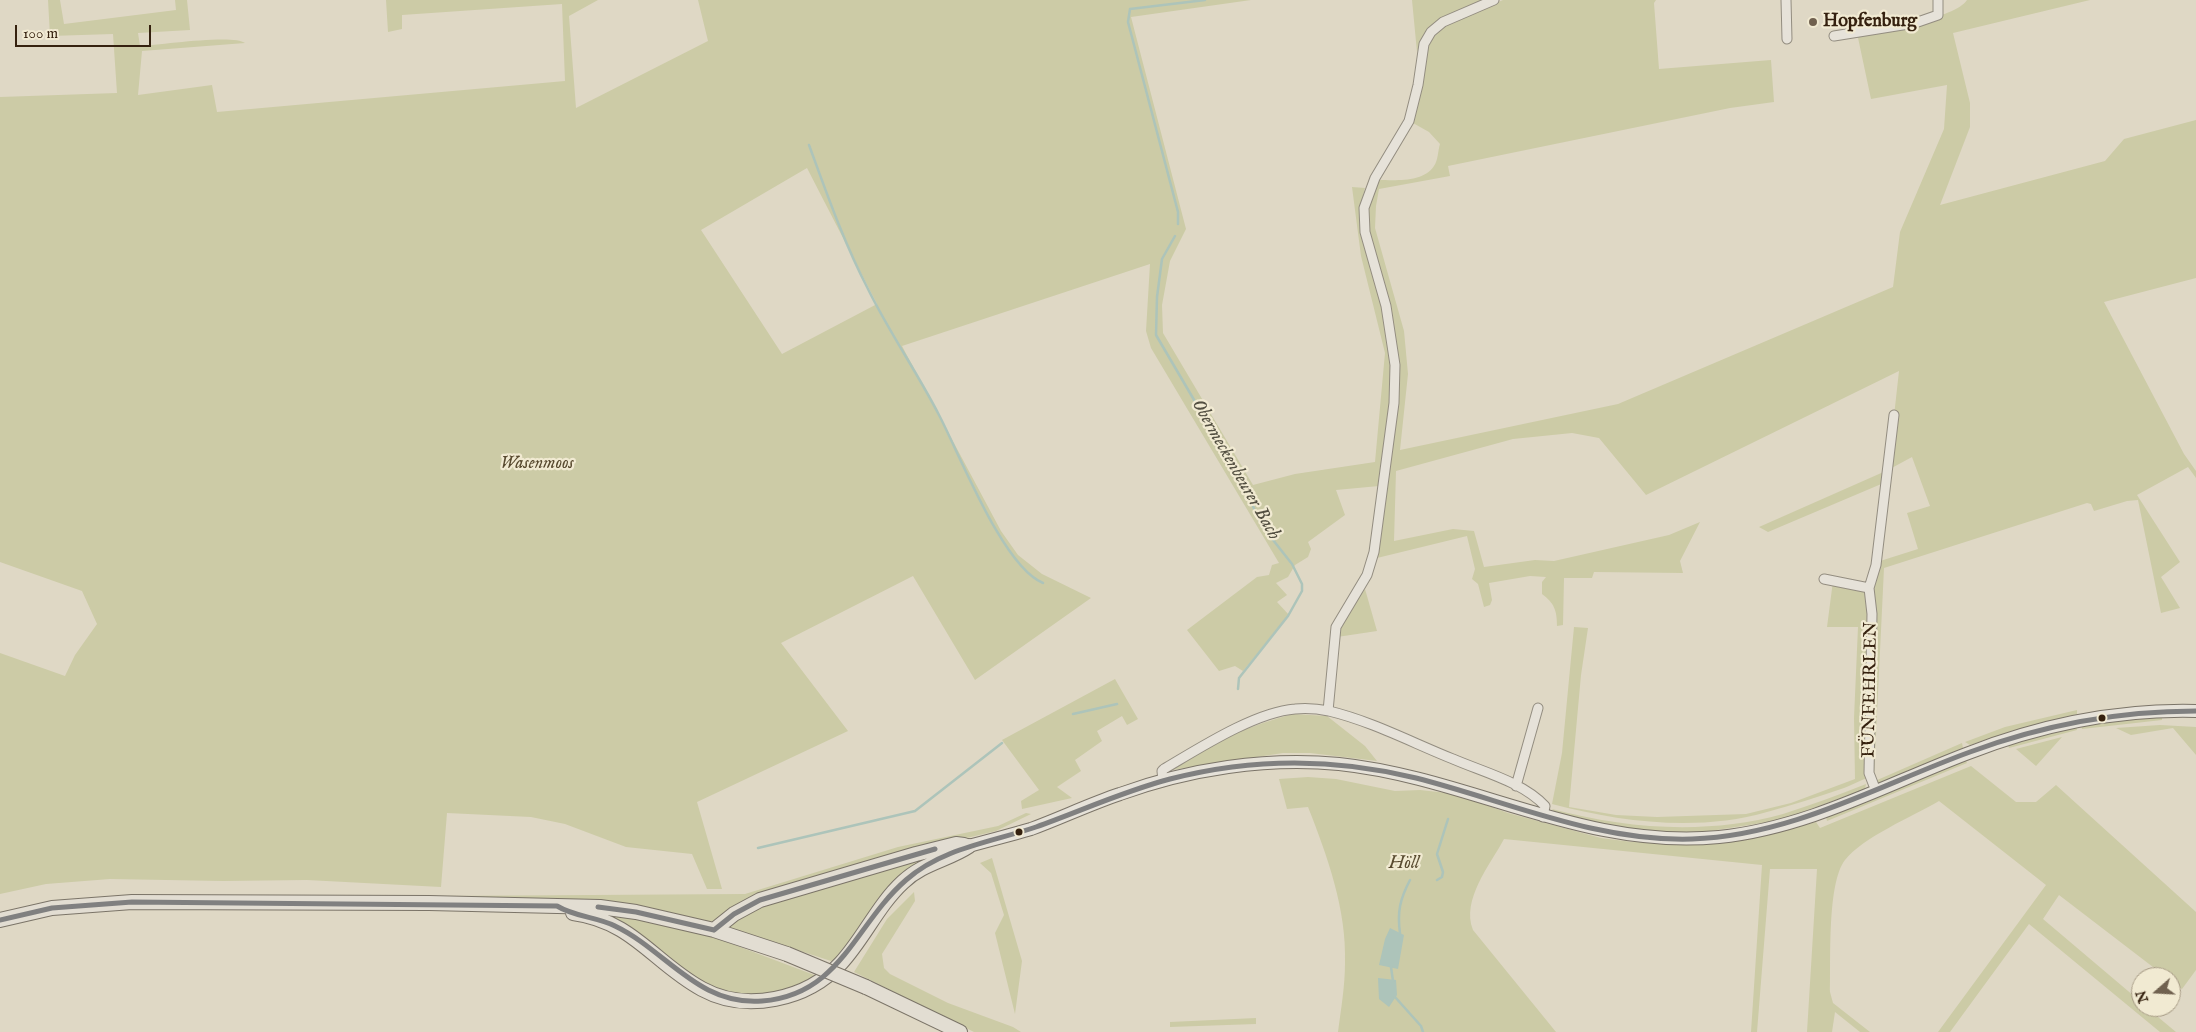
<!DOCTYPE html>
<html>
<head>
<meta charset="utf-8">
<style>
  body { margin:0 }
  #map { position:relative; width:2196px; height:1032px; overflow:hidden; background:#dfd8c5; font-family:"IM FELL English",serif }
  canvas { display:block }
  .north { position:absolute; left:2131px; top:967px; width:50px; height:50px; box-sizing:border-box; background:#f1ead2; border:1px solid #a69a84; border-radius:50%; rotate:251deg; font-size:14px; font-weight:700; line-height:20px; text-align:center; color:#35210f }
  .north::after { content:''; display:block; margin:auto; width:18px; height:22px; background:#70614f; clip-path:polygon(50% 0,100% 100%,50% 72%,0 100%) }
  .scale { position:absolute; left:15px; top:25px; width:136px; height:22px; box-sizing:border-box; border:2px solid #35210f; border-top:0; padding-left:6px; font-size:15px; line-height:18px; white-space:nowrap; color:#35210f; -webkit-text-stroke:4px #f1ead2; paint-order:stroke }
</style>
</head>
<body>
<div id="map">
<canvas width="2196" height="1032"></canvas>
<div class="north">N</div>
<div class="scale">100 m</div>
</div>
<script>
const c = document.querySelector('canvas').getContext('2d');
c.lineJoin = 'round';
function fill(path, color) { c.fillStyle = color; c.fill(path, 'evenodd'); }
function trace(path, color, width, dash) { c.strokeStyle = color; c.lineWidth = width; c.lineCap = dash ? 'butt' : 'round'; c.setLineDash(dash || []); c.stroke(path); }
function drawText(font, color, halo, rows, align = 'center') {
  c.font = font + ' "IM FELL English",serif'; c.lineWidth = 4.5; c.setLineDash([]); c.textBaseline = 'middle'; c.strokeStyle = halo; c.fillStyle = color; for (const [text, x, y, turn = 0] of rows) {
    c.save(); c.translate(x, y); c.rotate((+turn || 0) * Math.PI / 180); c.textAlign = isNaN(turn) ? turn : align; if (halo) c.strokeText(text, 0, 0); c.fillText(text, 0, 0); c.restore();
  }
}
const green = new Path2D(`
  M48 0H60L64 24 176 10 175 0H187L190 30 138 33 140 46C159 45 234 34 245 43L142 51 138 95 212 85 217 112 565 81 562 4 402 15V29L388 32 386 0H598L569 16 576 108 708 41 698 0H1251L1131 17 1186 229 1170 261 1162 305 1163 333 1253 485 1295 474 1375 462 1385 353 1361 256 1352 187 1365 188 1359 211V223C1371 265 1389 313 1391 357 1394 400 1385 444 1379 486L1336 490 1345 515 1308 542 1311 549 1308 557 1295 565 1288 577 1276 583 1287 595 1277 602 1289 615 1243 671 1235 666 1219 671 1187 630 1257 577 1269 575 1272 565 1279 563 1151 348 1146 331 1150 264 902 346 1001 531 1018 555 1042 574 1091 598 975 680 913 576 781 643 848 731 697 802 722 889H707L692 854 626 847 565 824 531 817 447 813 441 887 307 880 223 881 110 879 46 884 0 894V653L65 676 75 655 97 624 82 591 0 562V97L117 93 113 34 50 36ZM807 168 877 304 782 354 701 230Z
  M1412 0H1485C1455 13 1426 16 1417 52Z
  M1503 0H1656L1654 3 1659 69 1771 60 1774 102 1730 108 1448 166 1450 176 1379 189 1376 206 1375 228 1404 331 1408 374 1400 450 1618 404 1893 287 1900 232 1944 129 1947 85 1871 99 1857 33C1881 29 1955 19 1967 0H2090L1953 33 1970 103V127L1940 205 2105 161 2124 139 2196 120V278L2104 302 2184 454 2196 471V478L2188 467 2137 495 2180 562 2161 577 2180 608 2161 613 2138 500 2127 501 2094 511 2091 504 2087 503 1884 568 1874 776C1865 778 1854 784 1844 788 1818 797 1793 805 1767 812 1698 832 1620 822 1552 804L1562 753 1574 627 1588 628 1581 675 1569 807 1616 815 1657 817 1746 814 1791 803 1855 779 1854 718 1858 627H1827L1833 581 1869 588 1877 562 1918 549 1907 513 1930 506 1912 457 1888 470 1886 482 1768 532 1759 527 1888 470 1899 371 1646 495 1599 438 1572 433 1513 439 1396 471 1394 541 1453 529 1474 531 1484 567 1535 560 1554 561 1669 535 1700 522 1680 561 1683 573 1594 572 1592 578H1564L1563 625 1557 626C1557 610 1554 603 1542 594V582L1546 577 1530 576 1489 583 1492 600 1490 605 1484 607 1478 584 1472 579 1475 569 1467 536 1377 558 1391 452 1399 370 1391 313 1369 233 1367 215 1369 204 1378 180C1395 180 1423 183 1434 166 1438 161 1438 150 1440 144L1429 132 1413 123 1426 46C1443 19 1475 12 1503 0Z
  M1365 589 1377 631 1337 637C1338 620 1355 603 1365 589Z
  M1115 679 1138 719 1127 725 1122 716 1097 731 1102 741 1075 760 1081 771 1057 787 1072 798 1022 809 1021 801 1039 790 1002 740Z
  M2077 710V714L2015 730 1970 745 1965 742 2005 727Z
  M1293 714 1327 716 1365 746 1377 761 1310 753H1283L1172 770C1201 744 1255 724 1293 714Z
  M2162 717V720L2082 729 2081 725Z
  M2160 725 2196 727V755L2173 728 2131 735 2116 728Z
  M2076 726 2077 730 2009 748 2008 745Z
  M2062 737 2036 766 2016 749Z
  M1962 743 1963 748 1878 784 1875 781Z
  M1965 759 1967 763 1827 821 1826 817Z
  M1971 766 2016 802H2036L2056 785 2196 912V970L2182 989 2171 981V977H2166L2059 895 2043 919 2141 1002V1007H2146L2176 1032H2160L2029 924 1950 1032H1938L2046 885 1939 801C1913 816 1862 838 1845 860 1827 883 1831 961 1830 992L1833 1003 1870 1032H1860L1835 1012 1832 1032H1807L1817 869H1770L1757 1032H1751L1762 865 1504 839C1490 865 1461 900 1473 930L1556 1032H1338C1341 1009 1345 986 1345 963 1347 910 1327 855 1308 807L1287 809 1279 779 1308 777 1336 779 1395 791 1420 790 1456 794 1508 813 1601 838 1632 842 1707 844 1781 831 1816 822 1820 828Z
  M1866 784 1865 789 1781 820 1704 832H1657L1616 829 1557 815 1552 809C1627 829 1707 835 1783 814 1811 805 1839 795 1866 784Z
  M1026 813 1031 814 996 831 896 855 711 922 438 896 745 894 898 847 998 826Z
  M923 857 924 861 834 962 724 926 753 906Z
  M992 858 1022 961 1015 1014 995 933 1004 915 991 873 980 863Z
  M914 892 915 901 882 954 884 968 890 974 948 1003 1013 1027 1021 1032H974L854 972 887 919Z
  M600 913 639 919 719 939 817 976C795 987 773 998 748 997 699 995 639 941 600 913Z
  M1256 1018V1024L1170 1027V1022Z`);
const water = new Path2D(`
  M1390 928 1404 935 1398 969 1379 965 1385 939Z
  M1378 978 1396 980 1397 995 1389 1007 1379 999Z`);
const stream = new Path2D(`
  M809 145C827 194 844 243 868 289 889 332 917 372 939 415 960 455 1003 567 1043 583
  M1178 224V212L1128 22 1130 9 1205 0
  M1175 236 1162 259 1157 297 1156 335 1241 480 1262 526 1292 564 1302 584V591L1288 616 1239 678 1238 689
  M1073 714 1117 704
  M758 848 915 811 1002 743
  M1437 880 1442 877 1443 872 1437 854 1448 819
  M1400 933C1397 912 1400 899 1410 880
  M1391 967 1393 981
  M1395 997 1421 1026 1423 1032`);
const street = new Path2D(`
  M1786 0 1787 39
  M1834 36 1915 23 1938 15V0
  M1824 579 1869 588
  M1328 711 1336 627 1367 575 1374 552 1394 403 1395 365 1386 306 1365 232 1364 208 1375 178 1409 121 1418 85 1424 44 1431 32 1443 22 1494 0
  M1163 781 1162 771 1164 769C1198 749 1255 712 1295 709 1305 708 1319 709 1329 711 1371 721 1413 743 1453 759 1483 772 1523 782 1545 806L1543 817
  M1516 786 1538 708
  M1876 791 1869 773 1872 614 1869 588 1876 565 1894 415`);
const secondary = new Path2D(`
  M969 846C990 840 1011 835 1031 829 1061 818 1090 804 1120 794 1189 769 1266 757 1339 764 1471 778 1582 850 1719 837 1807 828 1885 785 1966 754 2040 725 2116 709 2196 711`);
const primary = new Path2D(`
  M573 913C633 921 654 963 702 989 746 1013 807 1000 841 963 864 938 878 905 903 882 923 863 948 860 969 846
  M0 920 52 908 132 902 429 903 600 907 636 912 714 930 787 954
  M714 930 734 914 760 900 916 854 956 844 964 845
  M866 987 960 1032`);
const primaryBridge = new Path2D(`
  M787 954 866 987`);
const bus1 = new Path2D(`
  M598 907 636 912 714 930
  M0 920 52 908 132 902 557 906C575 917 597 917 615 926 667 951 698 1006 762 1001 841 995 855 924 906 880 942 848 992 842 1036 827 1081 811 1124 791 1170 779 1251 758 1335 758 1416 778 1507 801 1596 842 1692 839 1791 836 1879 785 1970 752 2043 725 2118 711 2196 711
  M714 930 734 914 760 900 935 849`);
const markers = [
  [1813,22,5,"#70614f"],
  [2102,718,4.5,"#35210f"],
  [1019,832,4.5,"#35210f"]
];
const poiNames = [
  ["Hopfenburg",1823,22]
];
const parkNames = [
  ["Wasenmoos",537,464],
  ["Höll",1404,864]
];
const streetNames = [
  ["FÜNFEHRLEN",1871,690,-89]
];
const waterNames = [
  ["Obermeckenbeurer Bach",1235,470,60]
];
fill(green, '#cccba6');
fill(water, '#adc4ba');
trace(stream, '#adc4ba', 2.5);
trace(street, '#938d80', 11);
trace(secondary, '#7b7468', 14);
trace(primary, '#7b7468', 16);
trace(street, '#e6e2d9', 9);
trace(secondary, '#e6e2d9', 12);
trace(primary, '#e2ddd2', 14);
trace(primaryBridge, '#7b7468', 16, []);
trace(primaryBridge, '#e2ddd2', 14);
trace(bus1, '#808080', 5);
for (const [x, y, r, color] of markers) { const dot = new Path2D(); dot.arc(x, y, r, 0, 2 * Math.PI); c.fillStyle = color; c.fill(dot); trace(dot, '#f1ead2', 2); }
drawText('bold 18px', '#35210f', '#f1ead2', poiNames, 'left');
drawText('italic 18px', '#57492e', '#f1ead2', parkNames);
drawText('18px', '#35210f', '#f1ead2', streetNames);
drawText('italic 19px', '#534f41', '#f1ead2', waterNames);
</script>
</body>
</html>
